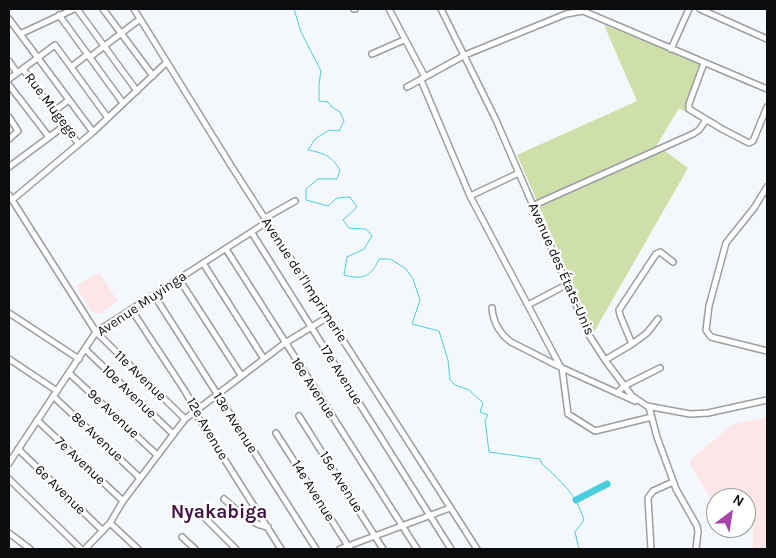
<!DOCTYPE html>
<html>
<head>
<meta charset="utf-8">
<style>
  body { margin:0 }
  #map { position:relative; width:776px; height:558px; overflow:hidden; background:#f4f7fb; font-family:Karla,sans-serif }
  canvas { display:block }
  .frame { position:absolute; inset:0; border:10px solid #0b0c0d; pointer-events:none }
  .north { position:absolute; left:706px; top:488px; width:50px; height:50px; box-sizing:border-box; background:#fff; border:1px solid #9d9e9e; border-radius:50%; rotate:31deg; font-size:14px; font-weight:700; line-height:20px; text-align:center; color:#0b0c0d }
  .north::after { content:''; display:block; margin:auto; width:18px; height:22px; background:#a746ae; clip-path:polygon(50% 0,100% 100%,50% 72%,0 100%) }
</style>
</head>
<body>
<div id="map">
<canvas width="776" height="558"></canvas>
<div class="frame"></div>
<div class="north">N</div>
</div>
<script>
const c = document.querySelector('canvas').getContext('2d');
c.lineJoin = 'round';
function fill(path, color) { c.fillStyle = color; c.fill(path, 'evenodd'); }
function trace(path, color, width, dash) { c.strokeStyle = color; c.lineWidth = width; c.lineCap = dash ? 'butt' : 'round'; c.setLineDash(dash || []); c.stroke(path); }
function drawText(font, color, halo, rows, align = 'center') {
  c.font = font + ' Karla,sans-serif'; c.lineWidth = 4.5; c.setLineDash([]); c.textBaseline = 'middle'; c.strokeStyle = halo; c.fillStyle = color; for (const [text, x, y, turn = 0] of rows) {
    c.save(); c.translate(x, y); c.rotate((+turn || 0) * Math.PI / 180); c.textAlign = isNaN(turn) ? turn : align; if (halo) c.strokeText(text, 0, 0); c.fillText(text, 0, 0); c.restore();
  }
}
const medical = new Path2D(`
  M99 273 118 301 101 314 92 312 76 286Z
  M767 417V549H753V522L746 520V498H716V509L689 461 732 425Z`);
const green = new Path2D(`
  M604 25 705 65 688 113 679 108 657 145 688 168 594 332 517 155 637 101Z`);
const stream = new Path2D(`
  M294 9 301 32 321 71 319 84V101L328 102 332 107 340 112 344 121 339 131 329 130 315 139 308 150C323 153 331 155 340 170L337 179H318L306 189V200L328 206 337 198 350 197 357 207 343 220 349 228 366 229 372 236 364 249 347 257 344 275C363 280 371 277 379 259H390L397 263 406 269 413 279 420 300 412 324 439 331 448 360 450 380 455 385 469 390 483 403 480 412 488 415 485 420 489 452 540 459 542 464C562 482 576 494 584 520L575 532 579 549`);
const river = new Path2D(`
  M576 500 607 484`);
const minor = new Path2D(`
  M77 9 137 91
  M103 9 153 76
  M134 9 230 164 477 549
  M354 9H355
  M389 9 425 77
  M441 9 496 120 589 335 605 360 632 396 647 406 690 414 708 413 767 400
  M700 9 767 39
  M59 15 123 103
  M9 19 93 132
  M20 34 74 9
  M671 49 689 9
  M372 54 404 40
  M90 57 140 19
  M9 61 17 73
  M704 63 689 104V109L722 129 749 143 753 141 767 107
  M71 67 87 55
  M23 69 64 126 79 144
  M9 79 55 45 108 118
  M421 80 470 196 560 366
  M9 85 49 137
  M407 87 465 55 566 14 583 11 767 89
  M54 111 69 100
  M9 117 18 131 9 139
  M9 167 64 126
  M767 187 754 208 726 243 709 306 706 330 711 337 767 351
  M9 195 96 332 185 419
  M470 196 519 173
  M12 200 93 132 167 62
  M532 206 693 134 699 130 706 120
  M265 218 295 201
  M252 233 451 549
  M226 249 417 549
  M203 263 264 359
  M179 279 241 375
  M154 295 316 549
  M528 305 566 285
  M492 308C493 322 499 333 511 342L562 368 635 401
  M131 309 185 391 191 402 194 411 281 549
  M9 313 79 359
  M632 344 647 333 658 319
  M85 349 173 434
  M9 359 57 391
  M605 360 632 344 620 315 619 310 656 254 660 252 673 262
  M562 368 568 414 595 431 652 417
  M69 373 157 455
  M617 393 624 386 660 368
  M53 396 140 478
  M649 407 657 437 676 489 697 526 698 532 696 549
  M299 416 383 549
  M37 420 123 501
  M276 433 350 549
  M18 449 103 531
  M9 463 96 332 267 222
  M9 479 81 549
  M224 499C237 510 251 525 268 527
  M202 515 236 549
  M110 523 138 549
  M9 533 30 549
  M182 537 195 549
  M85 549 110 523 123 501 185 419 285 343 328 317
  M340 549 450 508
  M651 549 648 498 653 491 673 482`);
const streetNames = [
  ["Rue Mugege",51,106,53],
  ["Avenue des États-Unis",561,269,66],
  ["Avenue de l'Imprimerie",304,280,57],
  ["Avenue Muyinga",142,304,-34],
  ["17e Avenue",341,375,58],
  ["11e Avenue",140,376,44],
  ["16e Avenue",313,388,57],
  ["10e Avenue",129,392,44],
  ["9e Avenue",113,414,43],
  ["13e Avenue",235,423,57],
  ["12e Avenue",207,429,60],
  ["8e Avenue",97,437,43],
  ["7e Avenue",80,461,43],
  ["15e Avenue",341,482,58],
  ["6e Avenue",60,490,44],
  ["14e Avenue",313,491,58]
];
const districtNames = [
  ["Nyakabiga",219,513]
];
fill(medical, '#fce6e7');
fill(green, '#cedfa9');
trace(stream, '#48cfdd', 1);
trace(river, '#48cfdd', 7);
trace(minor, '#9b9ea2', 8);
trace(minor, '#fff', 5);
drawText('14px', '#0b0c0d', '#fff', streetNames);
drawText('bold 19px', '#421446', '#fff', districtNames);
</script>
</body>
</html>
